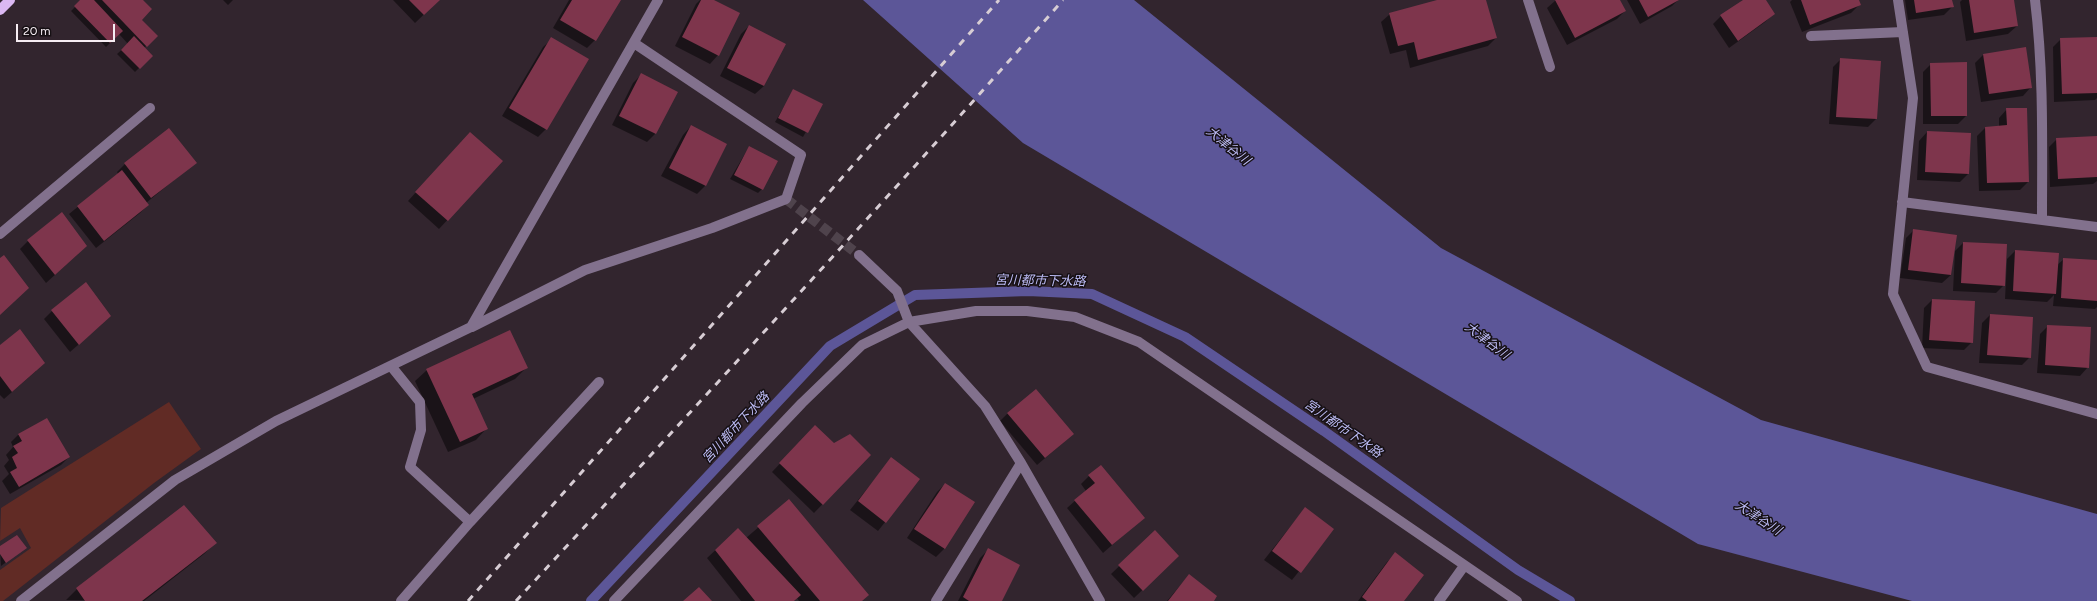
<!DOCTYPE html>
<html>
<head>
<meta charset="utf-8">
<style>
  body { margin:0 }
  #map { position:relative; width:2097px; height:601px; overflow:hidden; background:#32252e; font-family:Figtree,sans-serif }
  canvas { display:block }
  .scale { position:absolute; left:16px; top:24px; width:99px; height:18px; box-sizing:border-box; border:2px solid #f6edf3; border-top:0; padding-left:5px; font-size:12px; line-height:14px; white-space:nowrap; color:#f6edf3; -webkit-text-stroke:3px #161014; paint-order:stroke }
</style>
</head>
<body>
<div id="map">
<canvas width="2097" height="601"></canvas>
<div class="scale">20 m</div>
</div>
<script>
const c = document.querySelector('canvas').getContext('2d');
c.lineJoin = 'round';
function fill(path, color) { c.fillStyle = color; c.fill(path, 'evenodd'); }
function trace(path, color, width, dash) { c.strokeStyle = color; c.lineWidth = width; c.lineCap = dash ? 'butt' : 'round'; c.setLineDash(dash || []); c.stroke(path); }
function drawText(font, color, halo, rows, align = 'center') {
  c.font = font + ' Figtree,"Noto Sans JP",sans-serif'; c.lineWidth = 3; c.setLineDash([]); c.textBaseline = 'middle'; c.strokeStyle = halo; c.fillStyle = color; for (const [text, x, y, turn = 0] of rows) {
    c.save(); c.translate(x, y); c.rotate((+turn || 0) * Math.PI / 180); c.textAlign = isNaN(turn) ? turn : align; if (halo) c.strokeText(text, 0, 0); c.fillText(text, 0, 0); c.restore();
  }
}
const green = new Path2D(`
  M169 402 201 449 154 483 3 601H0V570L31 548 20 528 0 541 1 508Z`);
const water = new Path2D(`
  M863 0H1134L1441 248 1761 420 2097 514V601H1912L1698 544 1023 143Z`);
const shadow = new Path2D(`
  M82 0H141V20L156 36 144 48 151 56 135 72 117 54 128 44 119 34 106 47 71 11Z
  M223 0H233L228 5Z
  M393 0H439L415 23Z
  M569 0H619L595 40 587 48 553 28Z
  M700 0H711L718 55 710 64 675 46 696 4Z
  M1441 0H1485L1496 38 1488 46 1410 68 1406 50 1390 54 1381 22 1390 14Z
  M1556 0H1619L1625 11 1617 19 1567 45 1547 8Z
  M1627 0H1678L1672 6 1640 24Z
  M1745 0H1765L1773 14 1765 22 1729 48 1713 24 1721 16Z
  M1792 0H1858L1860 4 1851 13 1802 32 1790 2Z
  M1905 0H1951L1952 7 1944 15 1908 20Z
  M1962 0H2013L2017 26 2008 34 1966 41 1960 2Z
  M749 26 784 44 764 86 755 94 720 76 741 34Z
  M2097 38V98L2095 100 2054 102 2053 47 2061 39Z
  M552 39 546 129 538 137 502 116 543 47Z
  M2025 48 2031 87 2023 96 1981 102 1975 63 1983 55Z
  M1841 59 1876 119 1868 127 1829 124 1833 67Z
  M1931 64 1966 116 1958 124H1923V72Z
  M641 75 676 92 655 134 647 142 612 125 633 83Z
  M794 90 821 105 803 137 775 122Z
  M2007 109 2028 182 2020 190 1979 191 1977 136 1985 128 1999 127V118Z
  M691 126 726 144 705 186 697 194 661 176 683 135Z
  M169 129 195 163 146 203 148 205 140 213 96 248 69 214 118 174 117 172 125 164Z
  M1927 132 1968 174 1960 182 1917 180 1919 141Z
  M2097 137V181L2093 184 2050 187 2049 147 2057 139Z
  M462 141 502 161 439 229 408 201Z
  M749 147 762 189 758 193 730 179Z
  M1914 230 1951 275 1942 283 1900 278 1906 238Z
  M28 241 78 254 46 283 20 249Z
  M1963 243 2004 285 1996 293 1953 291 1955 251Z
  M2015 251 2057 265 2064 259 2097 261V307L2095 309 2053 306 2054 295 2047 302 2005 299 2007 259Z
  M1932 300 1972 342 1964 350 1922 348 1924 308Z
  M52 311 102 324 70 352 44 319Z
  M1990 315 2030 357 2022 365 1979 363 1982 323Z
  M2048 326 2088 367 2080 376 2037 373 2040 334Z
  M0 346 36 371 4 399 0 395Z
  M526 368 515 379 473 399 487 428 476 440 448 452 415 381 427 370Z
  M1008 413 1064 442 1037 465 1000 421Z
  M19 434 69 457 61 465 10 494 2 481 9 474 4 466 9 460 6 455 13 447 11 442Z
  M807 435 870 455 814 513 772 472Z
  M891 459 919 479 878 531 850 510Z
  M1089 476 1143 518 1103 553 1067 508 1086 491 1081 484Z
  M945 484 944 549 936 557 907 538 937 492Z
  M789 501 862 601H799L797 598 794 601H741L707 558 738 529 746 538Z
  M1305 508 1333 529 1292 580 1264 560Z
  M1155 532 1178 556 1134 598 1111 574Z
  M215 543 204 554 144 601 66 600 77 589Z
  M0 548H25L1 566Z
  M988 550 1001 601H958L980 558Z
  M1396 554 1403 601H1358L1387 562Z
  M1189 575 1212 601H1167Z`);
const stream = new Path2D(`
  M591 601 830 346 915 295 1028 291 1092 294 1185 337 1324 431 1518 570 1570 601`);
const building = new Path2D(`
  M80 0H94L123 31 110 43 74 6Z
  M102 0H143L152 9 142 20 158 36 147 47Z
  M409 0H440L424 15Z
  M572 0H621L596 41 560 20Z
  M701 0H714L740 13 719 56 682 37Z
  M1437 0H1486L1497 38 1418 60 1414 42 1398 46 1389 13Z
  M1555 0H1620L1626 11 1575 38Z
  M1639 0H1679L1648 17Z
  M1743 0H1766L1775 14 1738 41 1720 15Z
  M1801 0H1859L1861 5 1810 25Z
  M1914 0H1952L1954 7 1916 13Z
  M1969 0H2014L2018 26 1974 33Z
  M749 25 786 44 764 86 727 68Z
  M134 36 153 56 140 69 121 50Z
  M551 37 589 59 547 130 509 108Z
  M2097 37V93L2062 94 2060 38Z
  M2026 47 2032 88 1989 94 1983 54Z
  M1840 58 1881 61 1877 119 1836 117Z
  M1967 62V116H1931L1930 63Z
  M641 73 678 92 656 134 619 116Z
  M793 89 823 104 808 133 778 118Z
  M2006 108H2027L2029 182 1987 183 1985 127 2007 125Z
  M691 125 727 144 706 186 669 168Z
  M169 128 197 163 151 198 124 163Z
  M1927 131 1971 133 1969 174 1925 172Z
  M470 132 503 161 448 221 415 192Z
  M2097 136V177L2058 179 2056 138Z
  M749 146 778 161 763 190 734 175Z
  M122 170 149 205 104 241 77 206Z
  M62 212 87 246 55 275 27 240Z
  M1913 229 1957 235 1951 275 1908 270Z
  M1963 242 2007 244 2005 286 1961 283Z
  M2015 250 2059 253 2056 294 2013 291Z
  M4 255 29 288 0 315V258Z
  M2063 258 2097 260V301L2061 298Z
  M86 282 111 316 79 345 51 310Z
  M1932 299 1975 301 1973 343 1929 340Z
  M1990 314 2033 317 2031 358 1987 355Z
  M2047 325 2091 327 2089 368 2045 365Z
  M20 329 45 363 12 392 0 376V345Z
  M510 330 528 368 472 394 488 429 460 442 426 369Z
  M1036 389 1074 434 1045 458 1007 413Z
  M47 418 70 457 19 487 10 472 17 468 12 457 18 453 13 446 22 441 18 434Z
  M815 425 834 443 850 434 871 455 823 505 779 463Z
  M891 457 920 479 886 523 858 501Z
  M1101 465 1145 518 1112 545 1074 500 1095 483 1088 475Z
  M945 483 975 502 945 549 914 529Z
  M789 499 869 595 862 601H820L757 526Z
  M184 505 217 543 142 601H85L76 588Z
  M1305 507 1334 529 1301 573 1272 551Z
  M738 528 801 595 794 601H755L715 550Z
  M1155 530 1179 556 1143 591 1118 565Z
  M17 535 27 548 6 563 0 554V546Z
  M988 548 1020 565 1002 601H969L963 597Z
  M1395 552 1424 575 1404 601H1367L1362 597Z
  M1189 574 1217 596 1214 601H1168Z
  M699 587 712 601H683Z`);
const minorTunnel = new Path2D(`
  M786 199 859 255`);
const minor = new Path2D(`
  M1528 0 1550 67
  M1898 0 1913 98 1893 294 1927 367 2097 414
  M2035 0C2044 73 2042 147 2042 220
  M1811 36 1903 32
  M1902 202 2097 227
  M0 234 150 108
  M859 255 897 291 909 322 985 406 1021 463 1100 601
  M472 327 585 270 712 228 786 199 801 155 634 43
  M391 366 420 402 421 430 410 467 470 522
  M21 601 175 480 276 421 471 327 658 0
  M401 601 470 522 599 382
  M614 601 802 403 862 345 909 322 976 311H1027L1075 317 1139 342 1517 601
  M936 601 1021 463
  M1439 601 1464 566`);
const major = new Path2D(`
  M0 10 10 0`);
const rail = new Path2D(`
  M468 601 999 0
  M516 601C700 402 884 203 1063 0`);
const waterNames = [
  ["大津谷川",1228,146,39],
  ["宮川都市下水路",1040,281,1],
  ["大津谷川",1487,341,37],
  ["宮川都市下水路",736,428,-47],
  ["宮川都市下水路",1343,429,35],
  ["大津谷川",1758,518,33]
];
fill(green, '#612b25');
fill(water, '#5c5698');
fill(shadow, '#0007');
trace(stream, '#5c5698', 10);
fill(building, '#7e354c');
trace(minorTunnel, '#4f434c', 10, [10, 5]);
trace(minor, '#82718d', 10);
trace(major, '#dbb8f2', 10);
trace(rail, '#d7cdd4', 3, [7, 7]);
drawText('italic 13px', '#bbbaf3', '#161014', waterNames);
</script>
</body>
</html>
